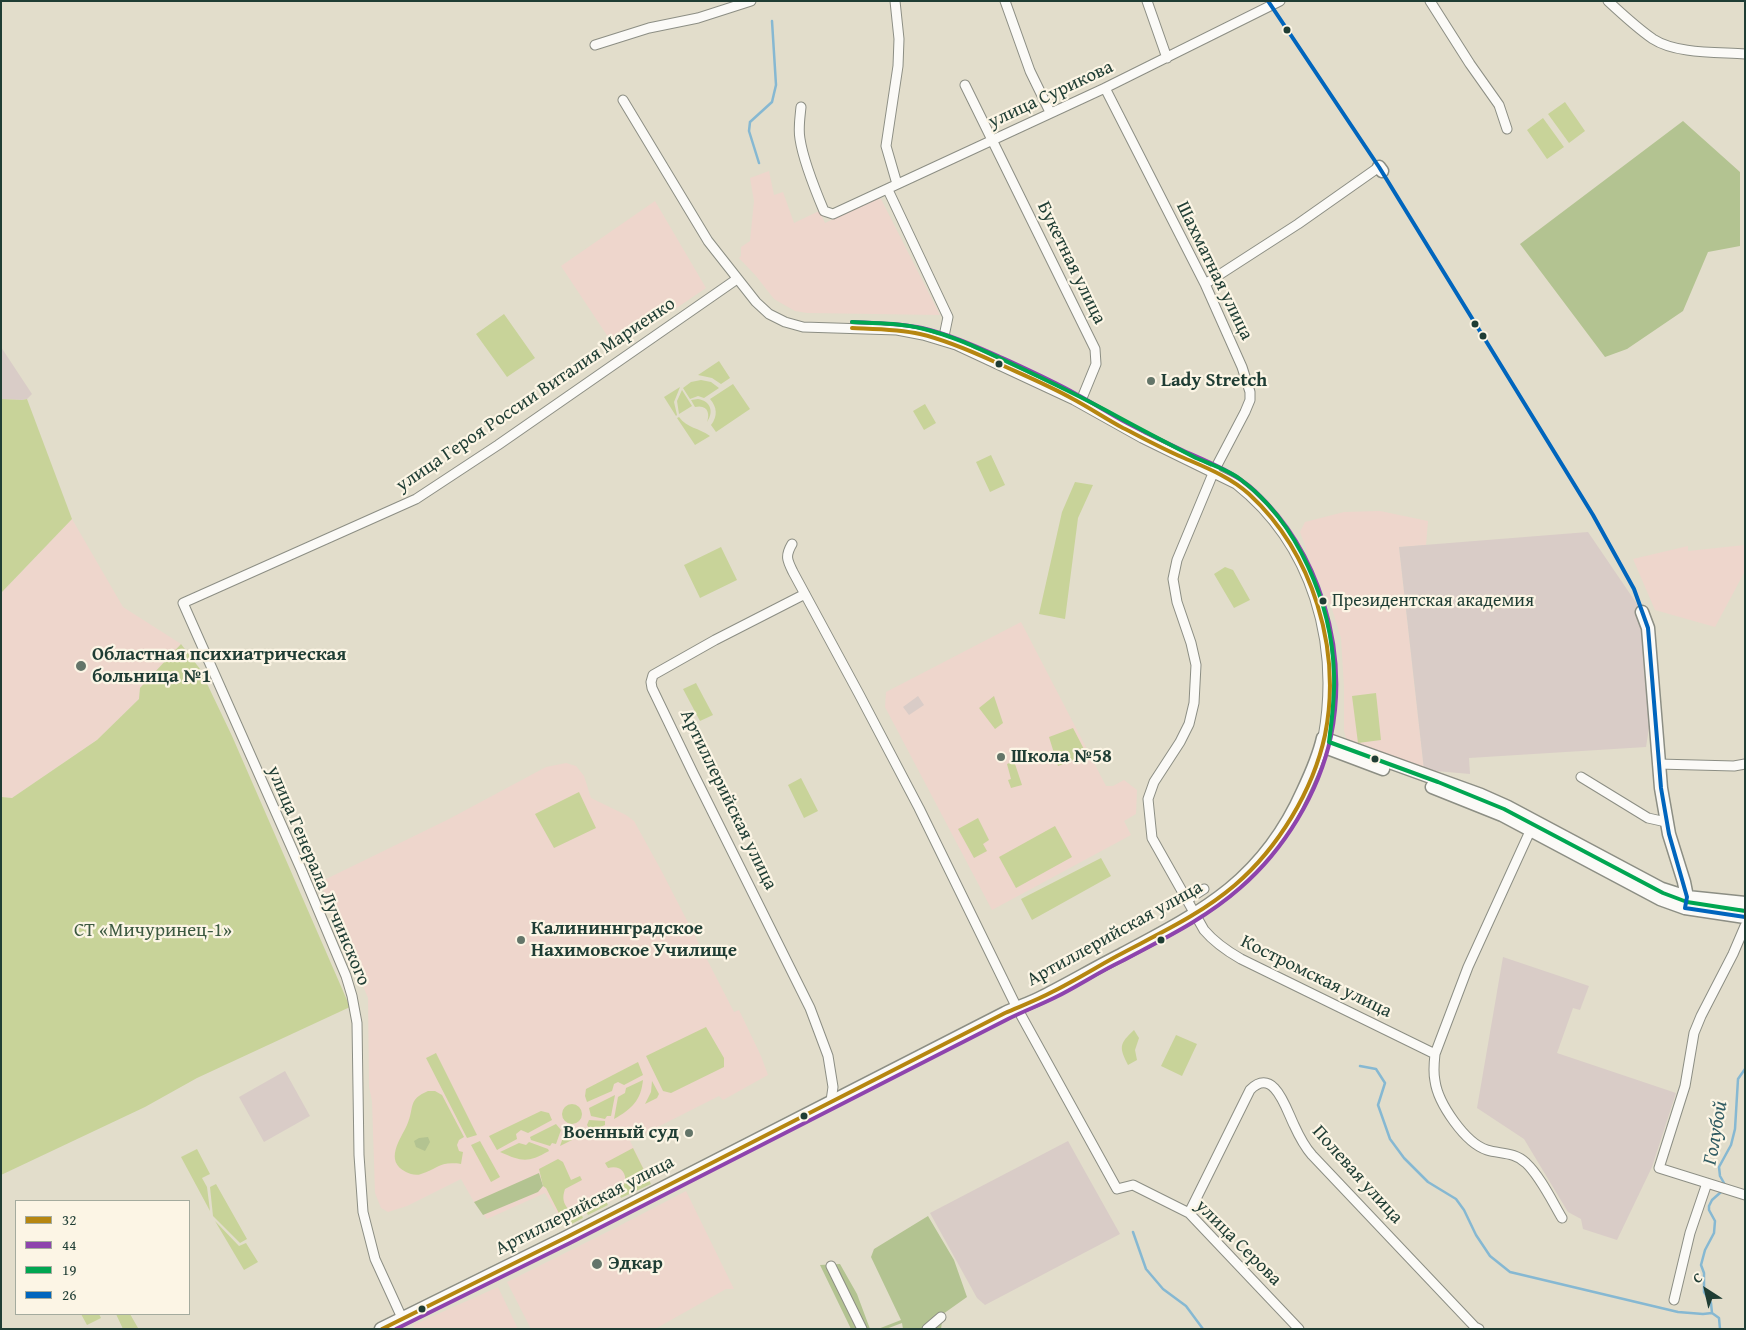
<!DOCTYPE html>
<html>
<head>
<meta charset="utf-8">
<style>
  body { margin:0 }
  #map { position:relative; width:1746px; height:1330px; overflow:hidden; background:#e2ddcb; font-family:"Gentium Book Plus",serif }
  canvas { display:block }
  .frame { position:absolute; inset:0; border:2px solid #1f3d34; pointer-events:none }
  .legend { position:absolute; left:15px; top:1200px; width:175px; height:115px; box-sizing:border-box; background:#fcf5e5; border:1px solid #a4ab9e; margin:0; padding:6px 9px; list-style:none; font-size:15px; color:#1f3d34 }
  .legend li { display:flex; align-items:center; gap:10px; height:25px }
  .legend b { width:25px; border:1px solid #a4ab9e }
  .north { position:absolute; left:1681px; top:1265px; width:50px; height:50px; -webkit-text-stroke:4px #fcf5e5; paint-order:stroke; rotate:325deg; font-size:14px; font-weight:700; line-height:20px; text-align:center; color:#1f3d34 }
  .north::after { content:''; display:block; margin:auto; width:18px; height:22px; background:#1f3d34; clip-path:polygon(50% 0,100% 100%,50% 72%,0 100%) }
</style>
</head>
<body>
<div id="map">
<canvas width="1746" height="1330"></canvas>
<div class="frame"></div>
<ul class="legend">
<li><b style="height:6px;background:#b68610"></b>32</li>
<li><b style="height:6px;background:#8e44ad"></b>44</li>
<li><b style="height:6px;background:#00a651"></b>19</li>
<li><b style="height:6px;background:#0065bd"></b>26</li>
</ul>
<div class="north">С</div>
</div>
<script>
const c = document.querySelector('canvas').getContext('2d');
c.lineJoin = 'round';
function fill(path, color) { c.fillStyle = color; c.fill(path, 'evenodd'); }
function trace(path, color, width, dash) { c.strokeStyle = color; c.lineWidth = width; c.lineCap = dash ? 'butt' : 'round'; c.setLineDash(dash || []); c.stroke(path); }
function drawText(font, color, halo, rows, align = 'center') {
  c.font = font + ' "Gentium Book Plus",serif'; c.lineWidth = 4.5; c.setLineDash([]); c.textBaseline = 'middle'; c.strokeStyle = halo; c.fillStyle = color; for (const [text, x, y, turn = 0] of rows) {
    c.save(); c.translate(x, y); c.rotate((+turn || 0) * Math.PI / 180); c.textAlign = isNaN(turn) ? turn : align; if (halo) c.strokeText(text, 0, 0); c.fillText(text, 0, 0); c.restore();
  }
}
const built = new Path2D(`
  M769 171 774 195 783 192 794 223 819 211 825 223 875 199H881L940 315 807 313 795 311 774 299 756 276 739 258 741 256V247L750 241 754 201 750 178Z
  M655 201 706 288 616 349 561 266Z
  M1380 511 1428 521 1426 545 1399 547 1424 770 1347 741 1344 731V687L1341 638 1332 609 1314 571 1300 532 1305 522 1344 512Z
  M72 519 123 607 181 644 140 688 139 699 97 740 12 798 1 797V593Z
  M1745 545V571L1715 627 1655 610 1633 559 1688 546V551Z
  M1021 622 1106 786H1113L1124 780 1137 790 1136 814 1124 821 1131 835 992 910 885 707 886 692Z
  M566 763 576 766 584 776 591 798 626 815 634 821 661 870 734 1012 739 1010 761 1056 768 1075 723 1100 719 1096 630 1141 650 1181 564 1225 545 1193 487 1219 474 1202 461 1179 407 1206 388 1212 381 1208 375 1193 372 1101 369 1087 368 998 320 882 449 819 546 767Z
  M686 1191 734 1289H726L655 1329H531L507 1282 617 1227Z
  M498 1287 518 1329H415L413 1325Z`);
const industrial = new Path2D(`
  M1 347 32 394 27 399 22 400 1 399Z
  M1588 532 1637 604 1648 674 1650 721 1646 747 1469 758 1470 774 1424 770 1399 547Z
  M918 696 924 705 909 715 903 707Z
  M1503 957 1589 986 1580 1010 1573 1008 1557 1053 1676 1093 1652 1167 1617 1240 1583 1229 1581 1219 1568 1212 1524 1139 1477 1108Z
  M285 1071 310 1116 264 1142 239 1097Z
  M1068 1141 1120 1234 985 1305 977 1298 930 1213Z`);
const green = new Path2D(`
  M1565 102 1585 131 1569 143 1548 114Z
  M1543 118 1564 147 1547 159 1527 130Z
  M504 314 535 358 507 377 476 334Z
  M719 361 730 378 721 384 712 378 698 375Z
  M701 380 711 382 719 388 704 398 698 396 690 399 683 388 691 382Z
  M733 384 750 409 716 432 711 425C718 416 717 407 710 399Z
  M680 387 674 402 677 415 676 416 664 397Z
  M682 390 692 406 679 414 677 401Z
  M1 399 22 400 27 399 72 519 1 593Z
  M698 399C711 401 714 412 707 422 710 414 708 404 695 407L691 400Z
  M925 404 936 423 924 430 913 411Z
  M679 417C687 428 699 428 710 436L695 445 677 418Z
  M991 455 1005 485 990 492 976 462Z
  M1075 482 1093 485 1078 518 1065 619 1039 614 1062 512Z
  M721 547 737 580 700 598 684 565Z
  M1225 567 1233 570 1250 600 1234 608 1214 574Z
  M181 644 200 669 232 736 350 1007 197 1078 145 1107 1 1175V797L12 798 97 740 139 699 140 688Z
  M696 683 713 715 700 721 683 689Z
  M1376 693 1381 740 1358 743 1352 696Z
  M994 696 1003 723 995 729 979 708Z
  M1073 728 1087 755 1058 766 1049 737Z
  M1014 761 1022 785 1011 788 1008 780 1011 779 1007 764Z
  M801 778 818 811 804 818 788 785Z
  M579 792 596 828 554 848 535 814Z
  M978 818 989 840 983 844 987 851 974 858 958 829Z
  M1055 826 1072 857 1016 888 999 857Z
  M1101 858 1111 876 1032 920 1021 899Z
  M706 1027 724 1058V1067L671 1093 663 1091 646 1056Z
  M1134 1030 1139 1038 1135 1050 1137 1060 1128 1065C1119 1047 1119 1044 1134 1030Z
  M1176 1035 1197 1044 1182 1076 1161 1066Z
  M436 1053 477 1135 467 1138 426 1058Z
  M638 1062 643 1075 624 1085 618 1082 614 1084 612 1091 587 1102 585 1096 586 1089Z
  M643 1080C641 1100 632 1109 614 1119L618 1097 625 1093 626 1088Z
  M652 1081 659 1094 657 1098 645 1104 651 1092Z
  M428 1091H435L442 1095 464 1137 459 1140 457 1145 459 1151 463 1152 461 1164C439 1161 438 1169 421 1174 416 1176 410 1174 406 1172 384 1161 400 1140 407 1125 415 1107 407 1100 428 1091Z
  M615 1095 611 1116H607L605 1119 591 1116 589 1108Z
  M562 1114a10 10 0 1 1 20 0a10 10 0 1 1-20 0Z
  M541 1111 549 1113 552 1120 528 1133 521 1130 516 1134 517 1139 497 1150 489 1136Z
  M589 1120 605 1121V1125L591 1131 587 1125Z
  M556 1124 561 1130 556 1144 552 1143 550 1146 531 1140 530 1137Z
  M565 1132 571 1133 574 1139 560 1146Z
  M480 1141 500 1177 491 1182 471 1145Z
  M529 1142 548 1149 549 1151C527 1163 523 1162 500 1152L519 1143 526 1145Z
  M633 1148 651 1184 621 1198 617 1190 625 1183C627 1171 619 1165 608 1168L605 1163Z
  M197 1149 210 1174 202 1178 207 1187 210 1211 181 1157Z
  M558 1159 563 1162 571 1180 580 1176 582 1180 565 1189C562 1198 563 1203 569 1210L580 1211 583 1218 566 1227 546 1188 543 1186 539 1169Z
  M216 1184 247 1239 240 1243 213 1216 210 1187Z
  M604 1198 608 1205 588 1215 584 1208Z
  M215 1221 239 1246 246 1243 258 1262 244 1270Z
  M81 1314H99L101 1318 87 1325Z
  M116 1314H130L138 1328 123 1329Z`);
const forest = new Path2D(`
  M1683 121 1740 172V246L1708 252 1683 311 1627 349 1605 357 1520 244Z
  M428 1137 430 1142 425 1151 416 1147 414 1141 419 1138Z
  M539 1173 543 1186 538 1192 483 1215 474 1202Z
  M928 1216 954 1260 967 1297 943 1314 941 1329H903L902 1323 886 1329H878L901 1320 871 1257 874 1249Z
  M840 1264 857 1294 870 1329H851L820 1265Z`);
const stream = new Path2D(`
  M759 163 749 131 750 122 772 102 776 85 772 21
  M1360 1066 1376 1069 1385 1083 1378 1105 1390 1139 1404 1158 1428 1182 1456 1199 1464 1210 1476 1235 1490 1256 1510 1272 1678 1312 1703 1314 1712 1313 1719 1318 1720 1329
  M1133 1232 1146 1269 1163 1289 1186 1306 1203 1329
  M1712 1313 1711 1303 1704 1292V1273L1701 1265 1705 1250 1714 1233 1715 1221 1709 1210V1206L1712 1200 1721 1192 1724 1183 1720 1176 1719 1167 1731 1145 1735 1129 1738 1079 1745 1069`);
const street = new Path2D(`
  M895 1 899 39 898 66 886 146 897 184
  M1005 1 1030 71 1050 112
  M1147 1 1167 58
  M1430 1 1470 64 1499 105 1507 129
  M1608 1C1622 14 1637 28 1653 39 1676 54 1717 52 1745 54
  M595 45 649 28 698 18 751 1
  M965 85 1095 349 1096 364 1080 403
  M1105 88 1205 284 1242 367 1250 392V400L1245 412 1214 471 1177 560 1173 579 1177 602 1191 643 1196 665 1194 703 1189 724 1180 742 1154 782 1148 799 1152 838 1204 930C1215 943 1227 951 1241 959L1435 1054
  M623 100 708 241 756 302 769 314 785 322 803 327 897 330 923 335 956 345 1074 400 1142 438 1236 484C1313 545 1340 643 1323 738
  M801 107C800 117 798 129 800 139 803 159 816 192 824 211L833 214 1105 88 1280 1
  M888 190 948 317 943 341
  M1205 284 1298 224 1379 167
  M792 544C785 556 787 560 793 572L859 694 919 808 1017 1008 1117 1189 1133 1185 1189 1213 1299 1329
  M805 594 715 640 653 675 651 682 652 688 693 773 810 1008 828 1056 833 1087 831 1101
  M1658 764 1734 766 1745 764
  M1581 777 1648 818 1666 822
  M1531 829 1468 967 1435 1054C1434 1063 1433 1072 1435 1081 1438 1103 1465 1143 1487 1150 1500 1154 1515 1152 1526 1163 1540 1176 1552 1201 1562 1218
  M1187 900 1204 889
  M1745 926 1733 954 1701 1016 1694 1033 1685 1086 1659 1168 1745 1195
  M1189 1213 1250 1090C1274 1066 1286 1109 1294 1125 1299 1136 1304 1146 1312 1155L1475 1327 1479 1329
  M831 1266 862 1329
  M1674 1300 1690 1233 1707 1183
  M402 1318 375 1259 363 1212 359 1155 357 1023 352 996 346 976 301 869 183 603 416 499 498 445 737 279
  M927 1329 941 1317`);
const secondary = new Path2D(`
  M1379 167 1382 171
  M1642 612 1648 628 1661 788 1669 834 1684 882 1687 897 1686 903
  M1322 746 1383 769
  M1432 787 1502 815 1660 899 1685 908 1745 917
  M381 1329 567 1237 1005 1013C1018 1007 1031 1003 1044 996 1070 983 1095 968 1121 955 1204 911 1263 881 1303 791 1311 774 1319 756 1323 738L1481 795 1508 807 1662 889 1687 897 1745 903`);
const bus1 = new Path2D(`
  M382 1329 567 1237 1005 1013C1021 1006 1037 1000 1052 992 1074 981 1095 968 1117 956 1158 934 1200 915 1235 885 1278 848 1313 791 1325 735 1342 650 1313 553 1249 494 1230 477 1207 468 1184 458 1163 449 1143 438 1123 428 1106 419 1090 408 1073 399 1048 385 1021 374 995 362 971 351 946 340 920 334 898 329 875 329 852 328`);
const bus2 = new Path2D(`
  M396 1329 570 1243 1008 1019C1024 1011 1040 1005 1056 997 1078 986 1099 972 1122 961 1163 939 1205 919 1240 888 1284 850 1319 793 1331 736 1349 649 1319 551 1255 491 1234 472 1209 462 1184 451 1165 442 1146 433 1127 423 1110 414 1093 403 1076 394 1051 380 1024 368 998 356 973 345 948 334 922 328 899 323 875 323 852 322`);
const bus3 = new Path2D(`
  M852 322C876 323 900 323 924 329 953 336 980 349 1008 362 1042 378 1076 394 1109 412 1138 428 1167 443 1196 458 1210 464 1228 470 1240 479 1298 522 1332 604 1334 674 1335 697 1332 719 1329 742L1438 782 1504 809 1663 893 1687 902 1745 911`);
const bus4 = new Path2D(`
  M1268 1 1379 167 1593 515 1634 589 1648 628 1661 788 1669 834 1687 897 1685 908 1745 917`);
const markers = [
  [1287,30,4.5,"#1f3d34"],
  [1475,324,4.5,"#1f3d34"],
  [1483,336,4.5,"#1f3d34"],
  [999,364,4.5,"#1f3d34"],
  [1151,381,5,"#637569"],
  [1323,601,4.5,"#1f3d34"],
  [81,666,6,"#637569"],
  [1001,757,5,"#637569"],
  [1375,759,4.5,"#1f3d34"],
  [521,940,5,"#637569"],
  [1161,940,4.5,"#1f3d34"],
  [804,1116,4.5,"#1f3d34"],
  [689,1133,5,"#637569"],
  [597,1264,6,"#637569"],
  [422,1309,4.5,"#1f3d34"]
];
const busNames = [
  ["Президентская академия",1332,601]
];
const streetNames = [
  ["улица Сурикова",1051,95,-25],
  ["Букетная улица",1071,263,64],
  ["Шахматная улица",1214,271,64],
  ["улица Героя России Виталия Мариенко",536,395,-34],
  ["Артиллерийская улица",728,800,64],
  ["улица Генерала Лучинского",318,876,67],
  ["Артиллерийская улица",1115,934,-29],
  ["Костромская улица",1316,977,26],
  ["Полевая улица",1357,1175,48],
  ["Артиллерийская улица",585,1206,-27],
  ["улица Серова",1238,1243,45]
];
const poiNames = [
  ["Lady Stretch",1161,381],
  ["Областная психиатрическая",92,655],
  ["больница №1",92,677],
  ["Школа №58",1011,757],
  ["Калининнградское",531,929],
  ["Нахимовское Училище",531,951],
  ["Военный суд",679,1133,"right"],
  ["Эдкар",608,1264]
];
const parkNames = [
  ["СТ «Мичуринец-1»",153,931]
];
const waterNames = [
  ["Голубой",1716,1133,-80]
];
fill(built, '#eed6cc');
fill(industrial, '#d9ccc7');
fill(green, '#c8d399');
fill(forest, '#b3c391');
trace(stream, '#86b8d2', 2.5);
trace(street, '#8c8e84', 11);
trace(secondary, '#8c8e84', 15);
trace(street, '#fbfaf7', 9);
trace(secondary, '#fbfaf7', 12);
trace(bus1, '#b68610', 4);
trace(bus2, '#8e44ad', 4);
trace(bus3, '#00a651', 4);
trace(bus4, '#0065bd', 4);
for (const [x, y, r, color] of markers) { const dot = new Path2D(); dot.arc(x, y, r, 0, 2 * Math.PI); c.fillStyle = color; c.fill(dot); trace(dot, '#fcf5e5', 2); }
drawText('18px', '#1f3d34', '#fcf5e5', busNames, 'left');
drawText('19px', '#1f3d34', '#fcf5e5', streetNames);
drawText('bold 19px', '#1f3d34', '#fcf5e5', poiNames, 'left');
drawText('19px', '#3c5940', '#fcf5e5', parkNames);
drawText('italic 20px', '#325d64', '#fcf5e5', waterNames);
</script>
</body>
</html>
